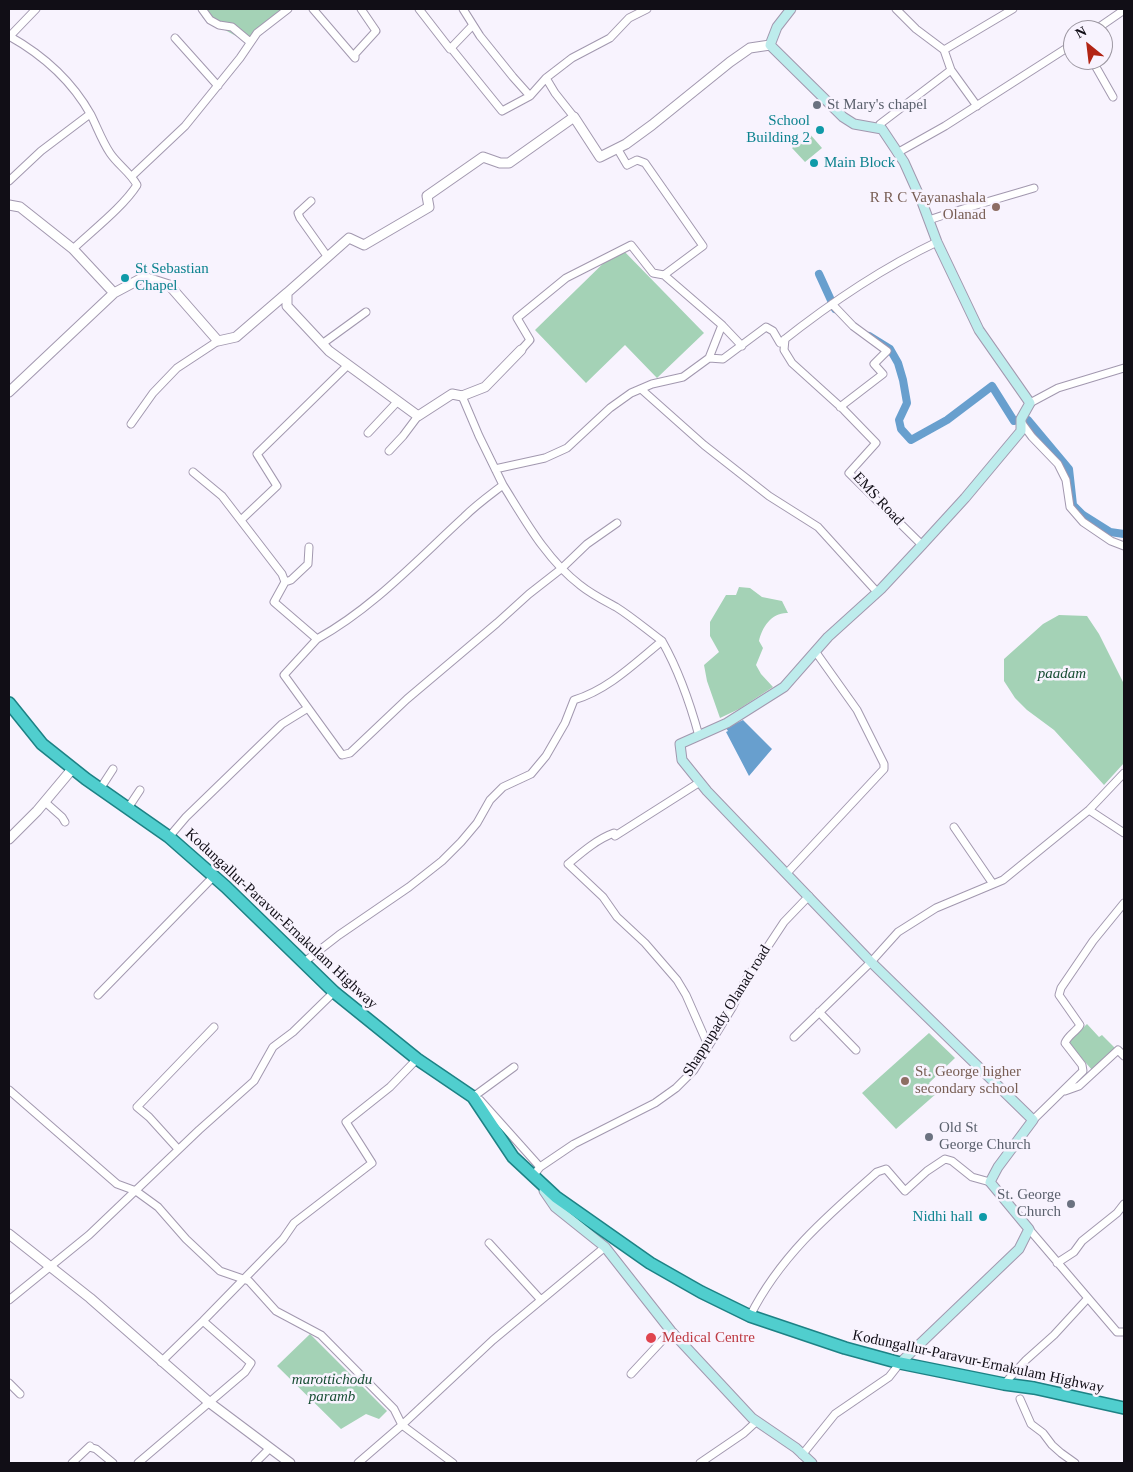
<!DOCTYPE html>
<html>
<head>
<meta charset="utf-8">
<style>
  body { margin:0 }
  #map { position:relative; width:1133px; height:1472px; overflow:hidden; background:#f8f3fe; font-family:"Times New Roman",serif }
  canvas { display:block }
  .frame { position:absolute; inset:0; border:10px solid #110e16; pointer-events:none }
  .north { position:absolute; left:1063px; top:20px; width:50px; height:50px; box-sizing:border-box; background:#f8f3fe; border:1px solid #9c97a1; border-radius:50%; rotate:331deg; font-size:14px; font-weight:700; line-height:20px; text-align:center; color:#110e16 }
  .north::after { content:''; display:block; margin:auto; width:18px; height:22px; background:#b22414; clip-path:polygon(50% 0,100% 100%,50% 72%,0 100%) }
</style>
</head>
<body>
<div id="map">
<canvas width="1133" height="1472"></canvas>
<div class="frame"></div>
<div class="north">N</div>
</div>
<script>
const c = document.querySelector('canvas').getContext('2d');
c.lineJoin = 'round';
function fill(path, color) { c.fillStyle = color; c.fill(path, 'evenodd'); }
function trace(path, color, width, dash) { c.strokeStyle = color; c.lineWidth = width; c.lineCap = dash ? 'butt' : 'round'; c.setLineDash(dash || []); c.stroke(path); }
function drawText(font, color, halo, rows, align = 'center') {
  c.font = font + ' "Times New Roman",serif'; c.lineWidth = 5; c.setLineDash([]); c.textBaseline = 'middle'; c.strokeStyle = halo; c.fillStyle = color; for (const [text, x, y, turn = 0] of rows) {
    c.save(); c.translate(x, y); c.rotate((+turn || 0) * Math.PI / 180); c.textAlign = isNaN(turn) ? turn : align; if (halo) c.strokeText(text, 0, 0); c.fillText(text, 0, 0); c.restore();
  }
}
const green = new Path2D(`
  M198 9H285L256 30 247 42 203 18Z
  M809 133 822 148 805 162 792 148Z
  M620 247 704 333 657 378 625 345 586 383 535 330Z
  M739 587 750 588 762 597 782 601 788 613C772 612 762 627 759 641L763 648 756 665 761 674 773 687 739 709 720 718 707 681 704 665 719 652 710 636V622L726 595H736Z
  M1059 615 1087 616 1099 634 1124 684V763L1104 785 1054 730 1027 710 1015 698 1004 681V659L1043 624Z
  M1087 1024 1099 1037 1102 1035 1115 1048 1092 1070 1068 1042Z
  M929 1033 955 1058 929 1083 937 1093 896 1129 862 1093Z
  M310 1334 387 1411 379 1419 366 1414 341 1429 277 1366Z`);
const water = new Path2D(`
  M743 720 772 749 749 776 726 732 728 731 726 728Z`);
const canal = new Path2D(`
  M819 274 835 309
  M869 336 890 349 898 363 903 380 907 403 899 420 901 429 911 440 947 420 992 386 1014 421 1017 420
  M1025 420H1028L1069 469 1073 505 1083 515 1110 532 1124 534`);
const minor = new Path2D(`
  M202 9 210 20 219 25 232 27 250 42
  M313 9 355 58V54L376 31 361 9
  M419 9 450 49 473 25
  M463 9 480 36 513 77 530 96 546 78 555 93 574 117
  M896 9 916 29 944 50 951 70 977 106
  M1095 30 1124 10
  M9 36C43 55 72 81 91 115 97 127 102 141 110 153 118 165 130 172 137 185 123 207 93 230 73 249
  M10 36 36 9
  M175 38 218 86
  M451 48 502 111 530 96
  M944 50 1013 9
  M1092 60 1113 97
  M546 78 572 58 610 38 629 18 647 9
  M882 129 880 124 951 70
  M617 148 627 165 637 160 645 163 703 246 664 275 722 325 709 358
  M897 153 945 126 1073 44
  M132 176 185 126 240 58 257 33 288 9
  M9 181 41 151 90 114
  M311 201 298 213 300 218 327 256
  M929 220C963 208 998 199 1034 188
  M832 304 853 326 887 351 874 364 883 374 840 407
  M722 325 742 346
  M785 339 784 350 792 363 844 410 876 443 849 473 922 545
  M322 344 366 312
  M521 350 530 340 517 318 566 278 631 245 653 273 664 275
  M641 389 704 445 769 496 818 527 877 592
  M1030 403 1058 388 1124 368
  M1021 422 1032 437 1058 464 1066 480 1070 507 1083 522 1111 541 1124 546
  M131 424 153 393 177 368 218 341
  M368 433 398 401
  M389 451 403 436 418 416
  M495 469 545 458 567 448 610 408 631 393 652 384 683 377 709 358 723 359 766 327 773 331 780 343C829 304 880 269 937 242
  M193 472 222 496 282 574 285 582
  M503 485C525 520 546 559 580 585 591 594 603 600 616 607 632 617 647 630 662 641
  M241 520 277 486 257 454 348 365
  M309 547 308 564 291 580 285 582 274 602 317 639 284 675 342 755 350 753 407 699 497 623 529 594 561 569 587 544 617 523
  M317 639C373 608 417 560 464 517 476 505 490 495 503 485L479 436 462 396
  M700 782 615 836 614 833C597 839 581 853 568 864L603 897 617 917 645 943 677 980 686 995 708 1045
  M100 789 113 769
  M45 802 62 817 65 822
  M128 808 140 790
  M1089 810 1124 833
  M954 827 993 884
  M169 837 186 817 282 724 308 708
  M787 873 884 769V764L857 710 815 651
  M303 963 339 935 409 887 442 861 461 842 477 823 490 800 503 787 531 774 546 756 565 723 574 700C608 690 635 663 662 641 679 671 690 703 699 736
  M98 995 214 876
  M819 1012 856 1050
  M794 1037 871 962 898 932 936 908 1003 880 1089 810 1124 773
  M9 1090 117 1184 136 1191 158 1207 186 1239 220 1271 249 1281 276 1311 321 1335 394 1409 402 1425 358 1463
  M1065 1091 1079 1086 1118 1050 1124 1056
  M473 1097 514 1067
  M480 1100 540 1167
  M1033 1120 1083 1071 1082 1065 1065 1043C1068 1035 1076 1032 1080 1025L1059 995 1061 988 1093 941 1124 903
  M178 1149 149 1117 137 1107 214 1027
  M533 1176 540 1167 574 1144 655 1103 676 1088 694 1070 732 1008 745 981 784 922 809 896
  M1029 1229 1117 1332H1124
  M489 1243 541 1300
  M1057 1263 1074 1252 1082 1241 1117 1213 1124 1204
  M9 1300 89 1235 199 1130 254 1081 273 1047 293 1032 334 992
  M750 1316C780 1256 828 1215 877 1172L886 1169 905 1191 927 1171 945 1159 952 1161 972 1177 990 1182
  M161 1362 203 1321 283 1239 294 1223 372 1163 346 1122 390 1087 417 1059
  M631 1374 671 1331
  M9 1383 20 1394
  M1004 1384 1026 1360 1054 1335 1088 1298
  M1020 1399 1031 1424 1043 1433 1052 1445 1061 1453 1075 1463
  M89 1447 96 1449 113 1463
  M802 1455 835 1414 889 1377 900 1363
  M72 1463 90 1446
  M138 1463 245 1372 251 1363 203 1321
  M255 1463 270 1448
  M453 1463 402 1425 493 1340 605 1247
  M700 1463 744 1433 757 1421`);
const tertiary = new Path2D(`
  M9 205 20 207 73 249 114 293
  M521 350 485 387 462 396 452 394 418 416 329 351 287 306V293L349 238 364 245 429 207 427 196 483 157 500 163H509L574 117 600 157 626 144 652 125 730 62 750 48 770 45
  M9 392 114 293 144 277 169 285 218 341 236 337 287 293
  M9 839 37 811 73 768
  M9 1234 90 1298 210 1403 290 1463`);
const secondary = new Path2D(`
  M791 9 777 27 770 45 843 117 854 124 882 129 904 162 922 202 937 242 979 330 1030 403 1021 419V431L965 498 922 545 881 589 828 637 784 687 727 723 680 744 682 760 707 791 871 962 1033 1120 998 1167 990 1182 1029 1229 1019 1249 900 1363
  M544 1191 555 1207 605 1247 671 1331 752 1418 796 1448 812 1463`);
const trunk = new Path2D(`
  M9 703 42 744 86 779 169 837 226 887 334 992 417 1059 473 1097 513 1157 556 1197 650 1263 701 1292 750 1316 845 1348 900 1363 1004 1384 1034 1388 1124 1408`);
const markers = [
  [817,105,5,"#6b7280"],
  [820,130,5,"#0f9aa8"],
  [814,163,5,"#0f9aa8"],
  [996,207,5,"#8d6e63"],
  [125,278,5,"#0f9aa8"],
  [905,1081,5,"#8d6e63"],
  [929,1137,5,"#6b7280"],
  [1071,1204,5,"#6b7280"],
  [983,1217,5,"#0f9aa8"],
  [651,1338,6,"#e0444e"]
];
const worshipNames = [
  ["St Mary's chapel",827,105],
  ["Old St",939,1128],
  ["George Church",939,1145],
  ["St. George",1061,1195,"right"],
  ["Church",1061,1212,"right"]
];
const cultureNames = [
  ["School",810,121],
  ["Building 2",810,138],
  ["Main Block",824,163,"left"],
  ["St Sebastian",135,269,"left"],
  ["Chapel",135,286,"left"],
  ["Nidhi hall",973,1217]
];
const educationNames = [
  ["R R C Vayanashala",986,198],
  ["Olanad",986,215],
  ["St. George higher",915,1072,"left"],
  ["secondary school",915,1089,"left"]
];
const streetNames = [
  ["EMS Road",878,499,47],
  ["Kodungallur-Paravur-Ernakulam Highway",281,919,43],
  ["Shappupady Olanad road",727,1011,-58],
  ["Kodungallur-Paravur-Ernakulam Highway",978,1362,12]
];
const parkNames = [
  ["paadam",1062,674],
  ["marottichodu",332,1380],
  ["paramb",332,1397]
];
const healthNames = [
  ["Medical Centre",662,1338]
];
fill(green, '#a4d2b6');
fill(water, '#689fce');
trace(canal, '#689fce', 8);
trace(minor, '#a298af', 9);
trace(tertiary, '#a298af', 11);
trace(secondary, '#a298af', 11);
trace(trunk, '#1d8285', 14);
trace(minor, '#fff', 7);
trace(tertiary, '#fff', 9);
trace(secondary, '#bdecec', 9);
trace(trunk, '#50cece', 11);
for (const [x, y, r, color] of markers) { const dot = new Path2D(); dot.arc(x, y, r, 0, 2 * Math.PI); c.fillStyle = color; c.fill(dot); trace(dot, '#f8f3fe', 2); }
drawText('15px', '#5b616d', '#f8f3fe', worshipNames, 'left');
drawText('15px', '#0d838f', '#f8f3fe', cultureNames, 'right');
drawText('15px', '#785e54', '#f8f3fe', educationNames, 'right');
drawText('15px', '#110e16', '#f8f3fe', streetNames);
drawText('italic 15px', '#184e34', '#f8f3fe', parkNames);
drawText('15px', '#be3a42', '#f8f3fe', healthNames, 'left');
</script>
</body>
</html>
